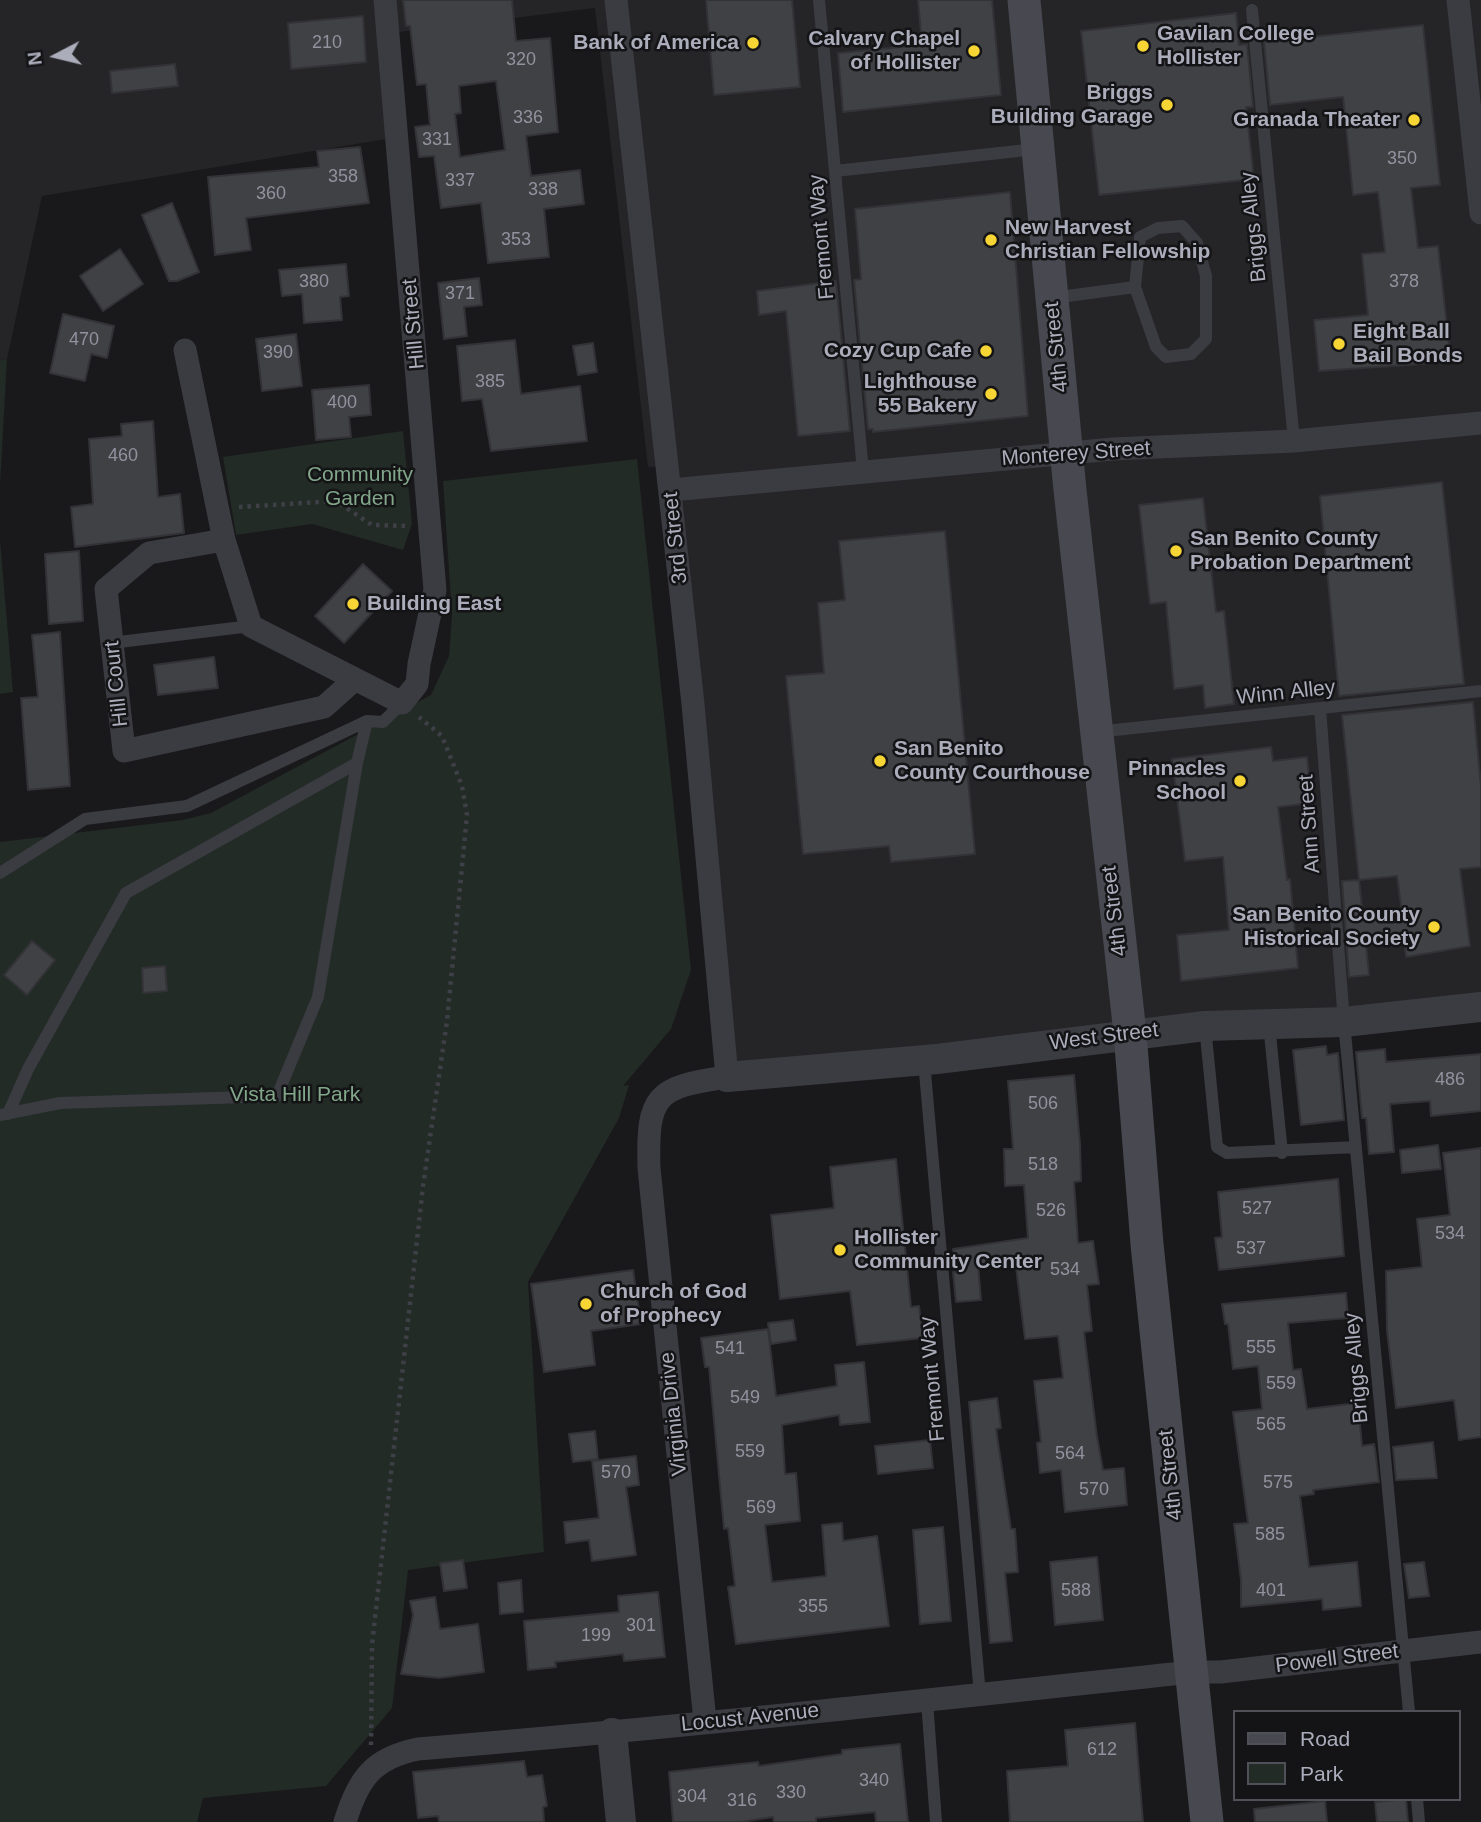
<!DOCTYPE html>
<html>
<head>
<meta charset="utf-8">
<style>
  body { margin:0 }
  #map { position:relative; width:1481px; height:1822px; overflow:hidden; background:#19191b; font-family:Arial,sans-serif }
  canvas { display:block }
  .legend { position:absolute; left:1233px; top:1710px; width:228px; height:91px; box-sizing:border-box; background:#141416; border:2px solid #505158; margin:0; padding:9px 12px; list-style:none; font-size:21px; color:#abadbb }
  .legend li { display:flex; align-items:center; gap:14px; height:35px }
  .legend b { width:35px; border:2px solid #505158 }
  .north { position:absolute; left:21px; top:21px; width:70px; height:70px; -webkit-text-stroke:5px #141416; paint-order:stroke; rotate:263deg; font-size:19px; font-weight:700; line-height:28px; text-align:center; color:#abadbb }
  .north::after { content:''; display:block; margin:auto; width:24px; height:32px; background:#abadbb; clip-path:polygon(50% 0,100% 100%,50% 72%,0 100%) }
</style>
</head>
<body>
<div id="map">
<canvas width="1481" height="1822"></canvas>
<ul class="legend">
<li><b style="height:9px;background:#474850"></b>Road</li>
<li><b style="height:19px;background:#222b25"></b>Park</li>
</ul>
<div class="north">N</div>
</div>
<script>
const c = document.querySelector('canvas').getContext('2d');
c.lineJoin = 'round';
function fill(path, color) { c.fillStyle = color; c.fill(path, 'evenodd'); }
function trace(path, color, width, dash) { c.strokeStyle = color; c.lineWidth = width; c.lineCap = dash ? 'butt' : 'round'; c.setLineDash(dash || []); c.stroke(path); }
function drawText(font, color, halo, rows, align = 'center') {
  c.font = font + ' Arial,sans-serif'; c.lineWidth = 5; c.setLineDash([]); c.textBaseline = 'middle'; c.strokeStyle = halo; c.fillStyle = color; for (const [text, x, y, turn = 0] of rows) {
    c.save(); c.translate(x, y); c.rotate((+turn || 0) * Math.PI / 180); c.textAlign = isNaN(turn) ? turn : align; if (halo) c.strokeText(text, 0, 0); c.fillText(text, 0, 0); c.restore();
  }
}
const built = new Path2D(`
  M0 0H1481V1004L727 1077 663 466 648 467 595 8 391 33 398 137 42 196 7 359 0 360Z`);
const green = new Path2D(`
  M7 359 0 485V360Z
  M403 431 412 524 403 550 312 524 236 535 223 457Z
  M637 459 691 970 671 1029 623 1086 629 1085 619 1118 528 1282 544 1552 408 1570 392 1708 326 1786 203 1798 197 1822H0V842L183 820 211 813 431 695 449 656 452 615 443 481Z
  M0 540 13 692 0 694Z`);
const building = new Path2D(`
  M403 0H512L516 41 550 38 558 132 526 136 531 176 580 170 584 204 544 209 549 257 488 263 481 203 441 208 434 156 419 157 415 127 430 125 426 84 417 85 410 26H406ZM496 81 505 150 460 157 455 114 461 113 459 86Z
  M706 0H792L800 87 714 95Z
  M918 0H992L1001 95 843 112 838 53 922 45Z
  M1236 13 1239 45 1247 44 1253 107H1246L1254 179 1099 195 1081 31Z
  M363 16 366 62 291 69 288 23Z
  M1423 25 1440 185 1411 188 1418 248 1438 246 1451 362 1319 371 1314 320 1368 315 1362 254 1385 252 1378 192 1353 195 1343 97 1270 105 1264 42Z
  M175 64 178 86 112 93 110 71Z
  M360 147 369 203 246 218 251 250 215 255 208 177 319 167 317 151Z
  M1010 192 1028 416 873 432V429H868L854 280 861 279 855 209Z
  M172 203 199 272 177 281H169L142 215Z
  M120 249 143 284 103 311 80 276Z
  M346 264 349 296 340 297 342 320 304 323 302 294 282 296 279 270Z
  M479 278 482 305 464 307 467 336 444 339 438 283Z
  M836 281 850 431 798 436 786 311 759 315 757 291Z
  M63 314 114 326 107 358 91 354 85 381 50 373Z
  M296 334 302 386 262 391 256 339Z
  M515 340 521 394 580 386 587 441 491 451 482 399 462 401 457 346Z
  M593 343 597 372 578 375 573 346Z
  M369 385 371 415 349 417 351 437 316 440 312 390Z
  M153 421 158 497 180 494 184 533 75 547 71 507 93 504 89 439 122 436 121 424Z
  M1442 482 1464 684 1339 696 1320 496Z
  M1203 498 1216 612 1224 611 1234 704 1205 708 1203 685 1174 689 1166 602 1150 604 1139 505Z
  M945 531 975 854 891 862 889 846 803 854 786 676 824 673 818 603 845 600 839 541Z
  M79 551 83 621 49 624 45 554Z
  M363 564 392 591 344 643 315 616Z
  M60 632 70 786 28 790 21 698 38 697 32 635Z
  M214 657 218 688 158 695 154 665Z
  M1473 702 1481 787V867L1460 869 1470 946 1406 957 1404 940 1366 945 1369 975 1349 977 1342 881 1359 880 1342 715ZM1397 876 1402 913 1363 918 1359 880Z
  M1271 747 1273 761 1307 757 1312 803 1278 807 1287 880 1290 879 1298 968 1181 981 1177 935 1229 930 1223 857 1185 861 1172 759Z
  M32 941 55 960 27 995 4 975Z
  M165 966 167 991 143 993 142 968Z
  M1326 1046 1327 1055 1338 1053 1344 1120 1301 1125 1293 1050Z
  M1385 1049 1386 1062 1481 1054V1111L1431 1116 1430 1101 1390 1104 1394 1152 1369 1154 1366 1118H1362L1356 1052Z
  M1074 1075 1080 1144 1081 1181 1074 1182 1078 1243 1093 1241 1099 1284 1087 1285 1092 1331 1084 1332 1097 1437 1103 1470 1124 1468 1127 1505 1065 1512 1061 1470 1040 1473 1037 1443 1041 1442 1034 1381 1063 1378 1058 1336 1025 1339 1015 1259 978 1265 981 1300 956 1302 953 1272H957L953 1249 1028 1238 1024 1185 1005 1186 1004 1149H1013L1008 1081Z
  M1438 1145 1441 1169 1402 1173 1400 1150Z
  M1481 1148V1437L1459 1440 1454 1400 1396 1408 1387 1330 1386 1271 1422 1267 1417 1219 1450 1215 1443 1153Z
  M896 1159 911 1307 919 1306 923 1338 857 1345 850 1291 780 1299 771 1215 834 1208 830 1167Z
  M1338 1179 1344 1256 1219 1270 1215 1238 1222 1237 1218 1192Z
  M633 1270 641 1324 591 1331 595 1365 544 1372 531 1284Z
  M1346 1293 1348 1318 1288 1323 1293 1370 1301 1369 1307 1409 1358 1403 1362 1446 1374 1444 1375 1449 1379 1482 1313 1490 1314 1494 1300 1496 1309 1567 1357 1562 1361 1606 1323 1610 1322 1599 1241 1607V1580L1234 1524 1248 1523 1233 1412 1262 1409 1258 1366 1233 1369 1228 1324H1225L1222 1304Z
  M793 1320 796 1340 771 1344 768 1323Z
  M768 1329 776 1396 837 1386 835 1365 864 1362 870 1422 840 1425 839 1415 782 1425 785 1474 796 1473 800 1521 765 1525 772 1582 826 1576 822 1525 842 1523 843 1541 877 1536 889 1626 736 1644 728 1587 735 1586 728 1528 724 1529 709 1367H705L701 1338Z
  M997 1398 1001 1428 996 1429 1011 1529H1015L1018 1572 1005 1573 1012 1641 990 1643 969 1402Z
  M595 1431 598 1459 573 1462 569 1434Z
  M930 1440 933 1468 878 1474 875 1446Z
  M1433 1442 1437 1478 1396 1480 1393 1447Z
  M636 1456 639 1485 626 1487 636 1555 592 1561 589 1540 566 1543 564 1522 599 1518 592 1461Z
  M943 1527 951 1621 920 1624 913 1530Z
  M1097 1557 1103 1620 1055 1625 1050 1562Z
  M463 1560 467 1588 444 1591 440 1563Z
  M1424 1562 1429 1596 1409 1598 1404 1564Z
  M521 1580 523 1612 500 1614 498 1583Z
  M658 1592 665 1657 624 1661 623 1654 555 1662 556 1667 528 1670 524 1621 619 1612 618 1596Z
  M435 1597 440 1629 478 1624 484 1672 439 1678 401 1674 413 1615 410 1601Z
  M1135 1723 1143 1822H1010L1007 1771 1068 1766 1065 1730Z
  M900 1744 908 1822H876L875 1812 816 1818V1822H774L773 1817 741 1822H673L669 1772 758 1762 759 1766 842 1754V1750Z
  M524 1761 527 1777 542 1775 547 1806 543 1807 544 1822H439L438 1816 418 1818 413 1772Z
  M1406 1799 1408 1822H1377L1375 1802Z
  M1325 1801 1327 1822H1255L1254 1809Z`);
const path = new Path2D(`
  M239 507 336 501 372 525 409 526
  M371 1745 372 1645 423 1186 447 1021 467 815 462 786 442 736 419 717`);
const service = new Path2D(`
  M819 0 863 471
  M1252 10 1294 441
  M835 171 1036 149
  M1052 298 1135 287 1140 237 1158 228 1182 226 1197 243 1206 276V339L1191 354 1166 357 1156 347 1135 287
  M111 643 251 626
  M1320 708 1344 1022 1409 1712
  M1096 732 1481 691
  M0 873 85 819 187 806 367 721
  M1269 1024 1282 1153
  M1205 1026 1217 1147 1227 1153 1356 1147
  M924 1061 980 1695
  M8 1114 28 1069 126 893 357 763 367 721 383 722 402 703
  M0 1115 60 1103 277 1096 318 997 357 763
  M927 1701 936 1822
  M1417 1799 1419 1822`);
const minor = new Path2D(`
  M616 0 693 704 727 1077C655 1087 647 1096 649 1168L705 1721
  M1458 0 1481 213
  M185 350 224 540 149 553 106 589 124 751 324 707 353 681
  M671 490 1113 449 1294 441 1481 423
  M224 540 251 626 402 703 417 684 419 664 435 590 385 0
  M345 1822C358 1779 373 1758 418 1749 677 1728 934 1699 1192 1672H1221L1481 1642`);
const tertiary = new Path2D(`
  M727 1077 937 1059 1205 1026 1344 1022 1481 1007
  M612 1733 621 1822`);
const secondary = new Path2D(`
  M1024 0 1070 490 1130 1033 1147 1244 1207 1822`);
const markers = [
  [753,43,7,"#f7d535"],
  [1143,46,7,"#f7d535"],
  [974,51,7,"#f7d535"],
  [1167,105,7,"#f7d535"],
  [1414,120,7,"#f7d535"],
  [991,240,7,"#f7d535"],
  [1339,344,7,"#f7d535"],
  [986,351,7,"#f7d535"],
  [991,394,7,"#f7d535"],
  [1176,551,7,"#f7d535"],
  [353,604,7,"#f7d535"],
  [880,761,7,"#f7d535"],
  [1240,781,7,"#f7d535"],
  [1434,927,7,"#f7d535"],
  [840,1250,7,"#f7d535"],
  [586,1304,7,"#f7d535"]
];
const numberNames = [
  ["210",327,43],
  ["320",521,60],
  ["336",528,118],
  ["331",437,140],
  ["350",1402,159],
  ["358",343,177],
  ["337",460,181],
  ["338",543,190],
  ["360",271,194],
  ["353",516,240],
  ["380",314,282],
  ["378",1404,282],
  ["371",460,294],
  ["470",84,340],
  ["390",278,353],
  ["385",490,382],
  ["400",342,403],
  ["460",123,456],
  ["486",1450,1080],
  ["506",1043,1104],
  ["518",1043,1165],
  ["527",1257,1209],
  ["526",1051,1211],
  ["534",1450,1234],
  ["537",1251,1249],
  ["534",1065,1270],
  ["555",1261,1348],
  ["541",730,1349],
  ["559",1281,1384],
  ["549",745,1398],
  ["565",1271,1425],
  ["559",750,1452],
  ["564",1070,1454],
  ["570",616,1473],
  ["575",1278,1483],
  ["570",1094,1490],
  ["569",761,1508],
  ["585",1270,1535],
  ["588",1076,1591],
  ["401",1271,1591],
  ["355",813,1607],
  ["301",641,1626],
  ["199",596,1636],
  ["612",1102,1750],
  ["340",874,1781],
  ["330",791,1793],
  ["304",692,1797],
  ["316",742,1801]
];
const poiNames = [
  ["Gavilan College",1157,34],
  ["Hollister",1157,58],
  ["Calvary Chapel",960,39,"right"],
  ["of Hollister",960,63,"right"],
  ["Bank of America",739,43,"right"],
  ["Briggs",1153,93,"right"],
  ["Building Garage",1153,117,"right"],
  ["Granada Theater",1400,120,"right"],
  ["New Harvest",1005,228],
  ["Christian Fellowship",1005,252],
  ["Eight Ball",1353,332],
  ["Bail Bonds",1353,356],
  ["Cozy Cup Cafe",972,351,"right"],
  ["Lighthouse",977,382,"right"],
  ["55 Bakery",977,406,"right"],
  ["San Benito County",1190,539],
  ["Probation Department",1190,563],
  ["Building East",367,604],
  ["San Benito",894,749],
  ["County Courthouse",894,773],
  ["Pinnacles",1226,769,"right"],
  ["School",1226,793,"right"],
  ["San Benito County",1420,915,"right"],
  ["Historical Society",1420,939,"right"],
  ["Hollister",854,1238],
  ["Community Center",854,1262],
  ["Church of God",600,1292],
  ["of Prophecy",600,1316]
];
const streetNames = [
  ["Briggs Alley",1254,227,-96],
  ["Fremont Way",822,237,-95],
  ["Hill Street",414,324,-95],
  ["4th Street",1057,347,-96],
  ["Monterey Street",1076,454,-4],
  ["3rd Street",676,538,-96],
  ["Hill Court",117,684,-96],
  ["Winn Alley",1286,693,-6],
  ["Ann Street",1310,824,-94],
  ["4th Street",1115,911,-97],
  ["West Street",1104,1037,-7],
  ["Briggs Alley",1357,1368,-95],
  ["Fremont Way",933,1379,-95],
  ["Virginia Drive",674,1414,-96],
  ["4th Street",1171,1475,-96],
  ["Powell Street",1337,1659,-7],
  ["Locust Avenue",750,1718,-6]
];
const parkNames = [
  ["Community",360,475],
  ["Garden",360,499],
  ["Vista Hill Park",295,1095]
];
fill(built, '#252528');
fill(green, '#222b25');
fill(building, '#404145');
trace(building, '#333337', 2);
trace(path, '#3f4047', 4.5, [3.5, 5]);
trace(service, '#3b3b42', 12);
trace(minor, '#3b3b42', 23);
trace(tertiary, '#3b3b42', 30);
trace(secondary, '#474850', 33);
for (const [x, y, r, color] of markers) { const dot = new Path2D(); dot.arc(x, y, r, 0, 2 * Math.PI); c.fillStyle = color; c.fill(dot); trace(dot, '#141416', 2.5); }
drawText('18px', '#90929e', null, numberNames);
drawText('bold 21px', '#abadbb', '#141416', poiNames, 'left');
drawText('21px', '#abadbb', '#141416', streetNames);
drawText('21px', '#81a68a', '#141416', parkNames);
</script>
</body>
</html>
